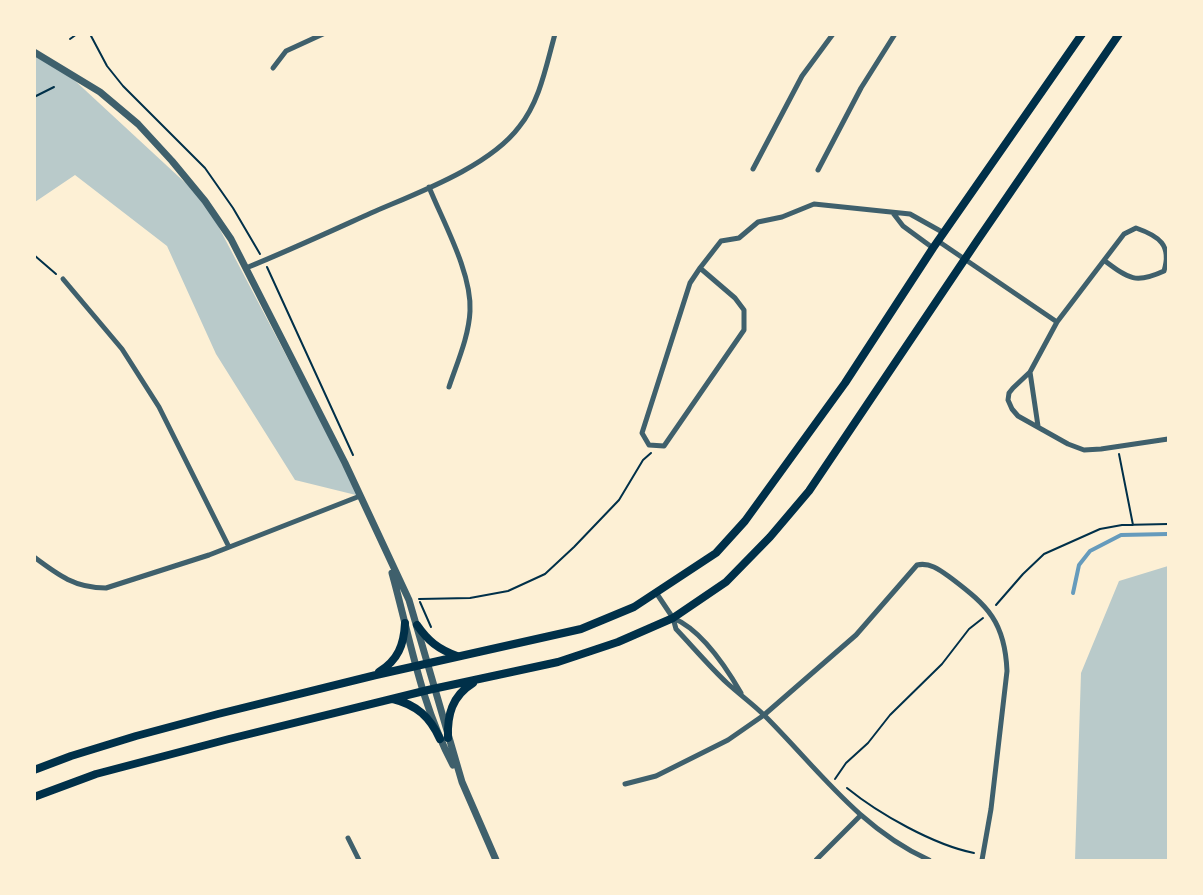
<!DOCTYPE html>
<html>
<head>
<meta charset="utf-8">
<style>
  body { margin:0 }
  #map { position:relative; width:1203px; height:895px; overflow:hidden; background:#fdf0d5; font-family:Manrope,sans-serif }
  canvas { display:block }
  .frame { position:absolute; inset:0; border:36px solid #fdf0d5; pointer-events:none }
</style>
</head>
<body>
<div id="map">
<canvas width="1203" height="895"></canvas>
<div class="frame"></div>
</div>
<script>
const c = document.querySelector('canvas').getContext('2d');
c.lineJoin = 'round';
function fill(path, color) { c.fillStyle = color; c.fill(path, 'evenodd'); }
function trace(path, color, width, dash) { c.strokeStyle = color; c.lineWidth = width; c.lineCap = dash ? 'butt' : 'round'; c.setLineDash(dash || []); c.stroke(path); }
const green = new Path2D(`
  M35 55 58 65 205 201 360 496 295 480 216 354 167 246 75 175 35 202Z
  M1168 566V860H1075L1081 673 1119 581Z`);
const stream = new Path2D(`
  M1073 593 1079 565 1090 551 1121 535 1168 534`);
const path = new Path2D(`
  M90 34 107 66 123 86 205 168 233 208 260 254
  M70 39 77 34
  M34 97 54 87
  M34 255 56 274
  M267 267 353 455
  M1119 454 1133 525
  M419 599 470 598 508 591 545 574 574 547 619 500 643 460 651 453
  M420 602 431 627
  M996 605 1023 574 1044 554 1100 529 1122 525 1168 524
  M835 779 846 763 868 743 890 715 942 664 969 629 983 618
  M847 788C879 814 934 845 974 853`);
const minor = new Path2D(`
  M273 68 286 51 323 34
  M753 169 802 76 833 34
  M818 170 861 88 895 34
  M429 187C443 222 472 273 470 311 469 336 457 363 449 387
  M893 213 903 226 933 248
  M938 241 1057 322
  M1105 261C1129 279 1136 284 1164 271 1172 245 1159 236 1136 228L1124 234 1057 322 1030 372 1013 388 1009 393 1008 400 1012 409 1018 416 1068 444 1084 450 1101 449 1168 439
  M246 268C288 251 329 232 371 213 417 193 489 167 519 127 540 101 546 66 555 34
  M700 268 690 283 642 433 649 445 664 446 744 330V310L735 298 700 268 721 241 739 238 758 222 782 217 814 204 910 214 944 233
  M63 279 122 349 159 407 229 547
  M1030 372 1038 426
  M34 557C58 575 75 588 106 588L209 555 360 496
  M657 594 673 618 676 629C693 647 709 666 727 683 739 694 753 704 765 716 818 769 859 828 929 860
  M673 618C702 630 726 667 741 693
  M625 784 656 776 728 740 764 715 856 635 917 565C930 562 940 570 951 578 988 606 1005 622 1007 671L991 809 982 860
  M348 838 359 860
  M816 860 860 816`);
const tertiary = new Path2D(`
  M34 52 100 92 138 124 172 161 205 201 231 239 345 463 409 600 462 782 496 860
  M392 573C410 638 421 705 453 765`);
const secondary = new Path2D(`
  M417 625C428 641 438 649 457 656
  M379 672C398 660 404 645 405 623
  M393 699C417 705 430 717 440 739
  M448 738C447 715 452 696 473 683
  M34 770 71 756 136 736 218 714 376 675 581 629 634 607 716 553 745 521 845 383 933 248 1082 34
  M34 797 96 774 229 739 428 690 558 662 618 642 673 618 726 582 770 537 809 491 977 241 1119 34`);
fill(green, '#b9caca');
trace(stream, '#669bbc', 4);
trace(path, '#003049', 2);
trace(minor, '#3f606c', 5);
trace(tertiary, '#3f606c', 7);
trace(secondary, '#003049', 8);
</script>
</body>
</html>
